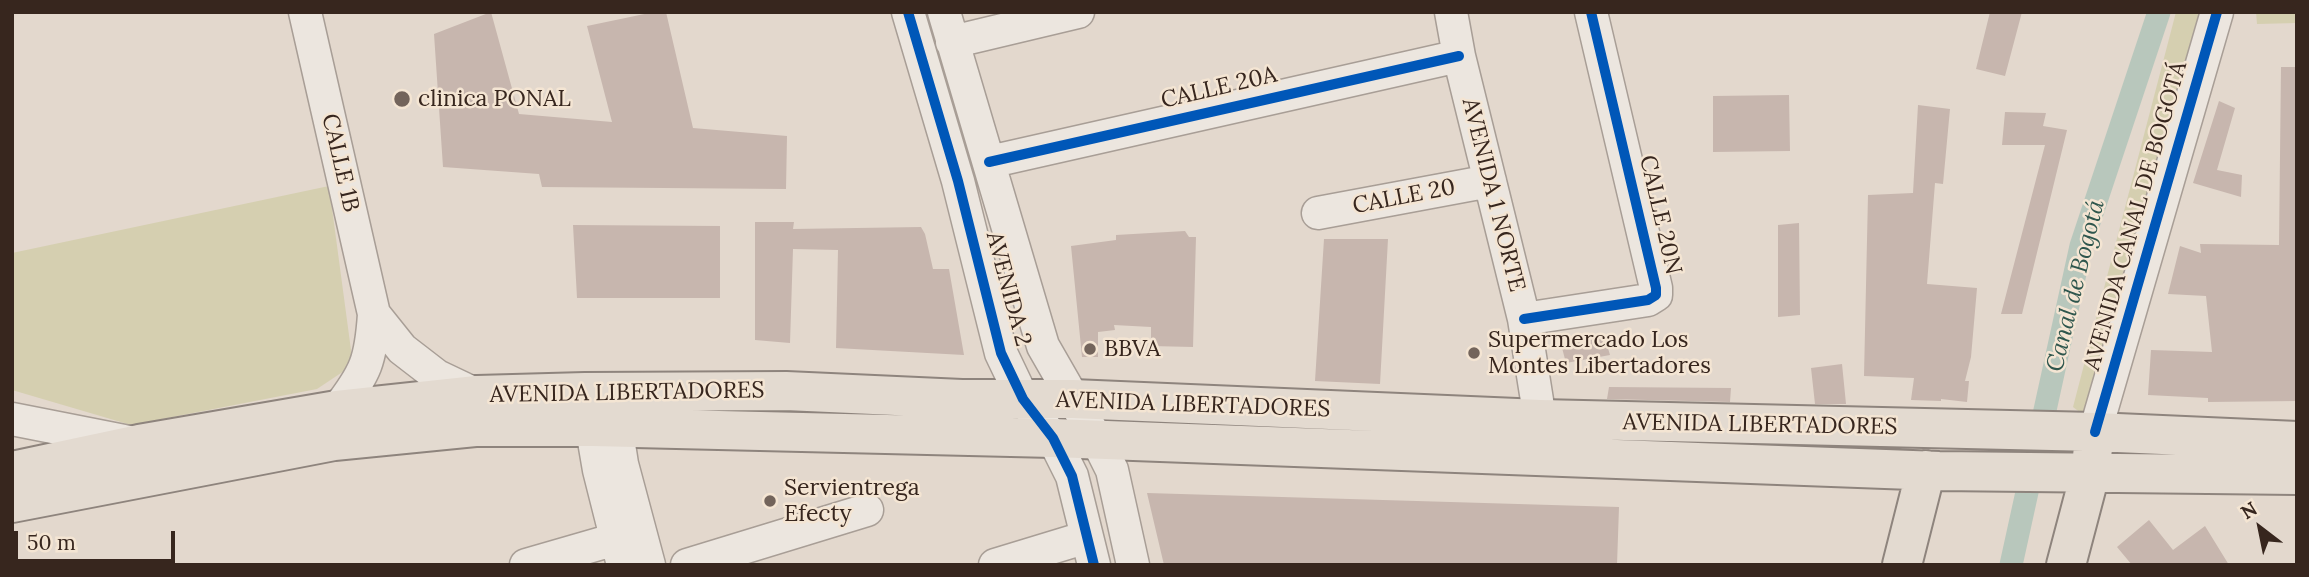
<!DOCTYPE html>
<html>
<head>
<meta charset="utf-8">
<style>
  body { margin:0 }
  #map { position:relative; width:2309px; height:577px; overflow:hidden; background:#e3d8cd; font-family:Lora,serif }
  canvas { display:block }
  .frame { position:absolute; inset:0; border:14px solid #37261e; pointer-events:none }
  .north { position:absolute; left:2225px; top:493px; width:70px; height:70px; -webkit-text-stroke:5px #f4e5d3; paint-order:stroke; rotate:328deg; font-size:19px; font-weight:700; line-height:28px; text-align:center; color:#37261e }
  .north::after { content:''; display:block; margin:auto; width:24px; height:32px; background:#37261e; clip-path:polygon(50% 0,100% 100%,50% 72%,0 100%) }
  .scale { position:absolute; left:14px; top:531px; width:161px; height:32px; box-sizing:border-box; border:4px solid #37261e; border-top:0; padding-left:9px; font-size:21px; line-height:24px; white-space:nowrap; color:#37261e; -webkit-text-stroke:5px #f4e5d3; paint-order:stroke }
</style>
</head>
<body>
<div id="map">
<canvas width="2309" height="577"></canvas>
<div class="frame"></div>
<div class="north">N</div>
<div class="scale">50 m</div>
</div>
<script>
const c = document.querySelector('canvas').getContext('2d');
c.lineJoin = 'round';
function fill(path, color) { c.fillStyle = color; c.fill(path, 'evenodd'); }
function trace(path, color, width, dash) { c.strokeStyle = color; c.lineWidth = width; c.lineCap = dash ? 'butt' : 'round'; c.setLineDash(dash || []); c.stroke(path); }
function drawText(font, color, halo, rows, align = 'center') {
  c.font = font + ' Lora,serif'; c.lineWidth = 5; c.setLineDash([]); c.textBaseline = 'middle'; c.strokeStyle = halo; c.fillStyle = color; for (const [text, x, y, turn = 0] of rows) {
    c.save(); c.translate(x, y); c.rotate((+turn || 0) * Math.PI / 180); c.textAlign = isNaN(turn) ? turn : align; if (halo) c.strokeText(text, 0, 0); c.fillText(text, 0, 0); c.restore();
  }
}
const green = new Path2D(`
  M2176 12H2207L2090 420 2073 407Z
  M2256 12H2297V23L2257 24Z
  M329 186 353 365 317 389 131 425 12 390V253Z`);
const canal = new Path2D(`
  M2011 565 2081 246 2159 12`);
const building = new Path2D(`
  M491 12 519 114 612 122 587 26 654 12H666L693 128 787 136 786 189 542 187 539 174 443 167 434 34Z
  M1990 12H2022L2005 76 1976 69Z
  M2281 67H2297V401L2208 402V398L2148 395 2151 350 2212 352 2206 296 2168 294 2180 246 2201 253 2200 244 2279 245Z
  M1789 95 1790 151 1713 152V96Z
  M2219 101 2235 108 2217 170 2242 175 2241 197 2193 183Z
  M1918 105 1950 109 1943 184 1935 183 1927 284 1977 288 1971 357 1965 381H1969L1967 402 1941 399V401L1911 400 1914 378 1864 376 1868 195 1913 193Z
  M2005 112 2046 113 2043 126 2067 130 2022 314H2001L2045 145H2002Z
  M755 222H794L793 229 921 227 925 234 933 269H949L964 355 836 348 838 250 793 249 790 343 755 340Z
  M1799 223 1800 315 1778 317V225Z
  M573 225 720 226V298H577Z
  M1185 231 1189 237H1196L1193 347 1151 346V327L1114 325 1115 330 1098 332V357H1082L1071 246 1116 240V235Z
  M1324 239H1388L1380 384 1315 381Z
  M1605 338 1610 355 1566 363 1561 344Z
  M1842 364 1846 404H1815L1811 368Z
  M1609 387 1731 388 1730 402 1607 399Z
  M1147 493 1619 507 1617 565H1164Z
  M2149 520 2173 550 2205 526 2229 565H2132L2117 547Z`);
const minor = new Path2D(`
  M305 12 374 314C371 360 366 373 337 410
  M908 12 958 181 1001 353 1023 399 1053 438 1072 476 1094 565
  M944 12 1043 346 1097 440 1112 470 1133 565
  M1451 12 1459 56 1524 319 1540 419
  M952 42 1078 12
  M989 162 1459 56
  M1318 213 1490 181
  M374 314 402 349 437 376 477 395
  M1524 319 1648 300 1656 295V288L1591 12
  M588 406 599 470 623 565
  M613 406 622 464 649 565
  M12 419 134 443
  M2095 432 2217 12
  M526 565 616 539
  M687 565 867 510
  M995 565 1087 537`);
const major = new Path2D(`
  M12 471 139 444 337 410 477 395 585 392 786 391 962 399H1073L1540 419 2095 432 2297 441
  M12 503 334 441 475 427H593L1053 438 1939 471 2297 475
  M1902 565 1926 470
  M2066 565 2090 474 2093 448`);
const cycleway = new Path2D(`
  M908 12 958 181 1001 353 1023 399 1053 438 1072 476 1094 565
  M989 162 1459 56
  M1524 319 1648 300 1656 295V288L1591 12
  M2095 432 2217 12`);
const markers = [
  [402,99,9,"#73645b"],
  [1090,349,7,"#73645b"],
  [1474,353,7,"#73645b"],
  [770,501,7,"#73645b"]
];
const streetNames = [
  ["CALLE 20A",1219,88,-13],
  ["CALLE 1B",340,163,77],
  ["AVENIDA 1 NORTE",1493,195,76],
  ["CALLE 20",1404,197,-11],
  ["CALLE 20N",1660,215,77],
  ["AVENIDA CANAL DE BOGOTÁ",2136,216,-74],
  ["AVENIDA 2",1008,289,75],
  ["AVENIDA LIBERTADORES",627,393,-1],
  ["AVENIDA LIBERTADORES",1193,405,2],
  ["AVENIDA LIBERTADORES",1760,425,1]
];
const poiNames = [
  ["clinica PONAL",418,99],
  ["Supermercado Los",1488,340],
  ["Montes Libertadores",1488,366],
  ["BBVA",1104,349],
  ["Servientrega",784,488],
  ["Efecty",784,514]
];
const waterNames = [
  ["Canal de Bogotá",2076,286,-76]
];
fill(green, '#d5cfb0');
trace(canal, '#b8c7bc', 23);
fill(building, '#c7b6ae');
trace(minor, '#a89e96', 35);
trace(major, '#8e847d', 42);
trace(minor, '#ece6df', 32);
trace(major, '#e3dad0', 38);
trace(cycleway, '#0057b8', 10);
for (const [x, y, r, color] of markers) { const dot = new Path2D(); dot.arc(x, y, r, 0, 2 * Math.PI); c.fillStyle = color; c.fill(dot); trace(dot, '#f4e5d3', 2.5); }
drawText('23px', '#37261e', '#f4e5d3', streetNames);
drawText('23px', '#37261e', '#f4e5d3', poiNames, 'left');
drawText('italic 24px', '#2e564d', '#f4e5d3', waterNames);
</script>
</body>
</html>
